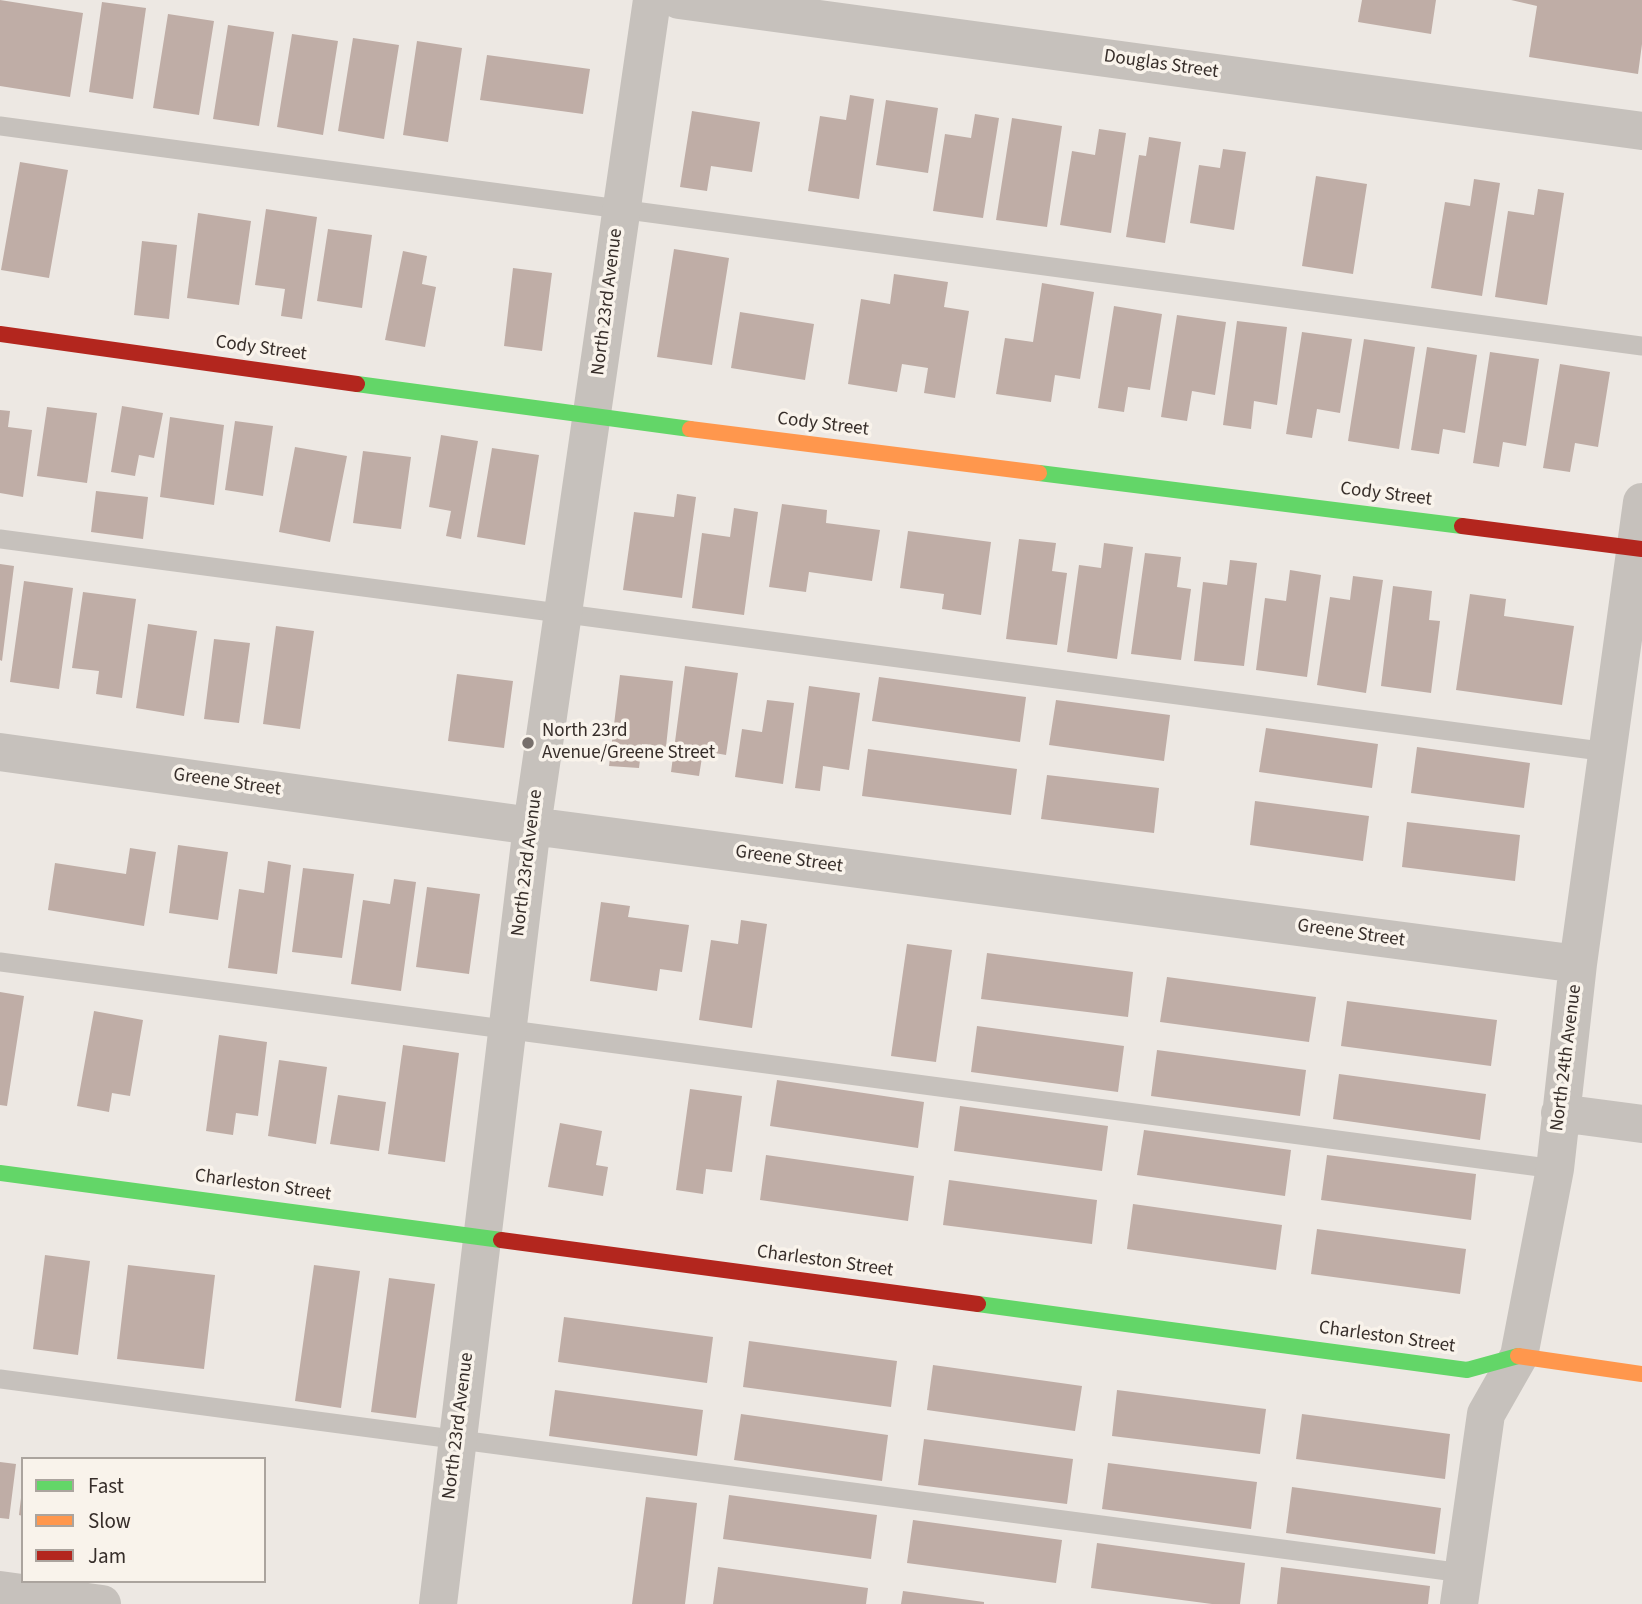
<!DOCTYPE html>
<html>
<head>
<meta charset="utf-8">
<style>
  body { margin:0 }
  #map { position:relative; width:1642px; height:1604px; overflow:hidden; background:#ede8e3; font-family:"Source Sans 3",sans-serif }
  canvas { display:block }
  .legend { position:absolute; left:21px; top:1457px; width:245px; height:126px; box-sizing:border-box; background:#f9f3eb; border:2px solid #aba49e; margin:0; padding:9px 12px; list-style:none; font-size:21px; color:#372e2a }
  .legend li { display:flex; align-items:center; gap:14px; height:35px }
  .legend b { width:35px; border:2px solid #aba49e }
</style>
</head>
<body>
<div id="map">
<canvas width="1642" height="1604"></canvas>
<ul class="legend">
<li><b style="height:9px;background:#63d668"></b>Fast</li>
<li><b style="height:9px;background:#ff974d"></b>Slow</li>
<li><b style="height:9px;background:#b3261e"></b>Jam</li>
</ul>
</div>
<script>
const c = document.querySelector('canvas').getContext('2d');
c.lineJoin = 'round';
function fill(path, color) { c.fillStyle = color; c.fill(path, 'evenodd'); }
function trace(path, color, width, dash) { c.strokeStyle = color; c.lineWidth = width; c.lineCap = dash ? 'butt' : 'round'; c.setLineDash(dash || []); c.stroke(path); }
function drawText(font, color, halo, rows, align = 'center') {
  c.font = font + ' "Source Sans 3",sans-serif'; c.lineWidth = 7; c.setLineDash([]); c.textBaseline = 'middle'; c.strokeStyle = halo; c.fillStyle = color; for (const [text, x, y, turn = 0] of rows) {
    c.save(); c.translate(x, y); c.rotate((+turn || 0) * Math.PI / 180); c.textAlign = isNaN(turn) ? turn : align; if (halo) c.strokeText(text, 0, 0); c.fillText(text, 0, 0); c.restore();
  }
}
const building = new Path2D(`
  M0 0 83 13 70 97 0 86Z
  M1362 0H1436L1431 34 1358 22Z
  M1511 0H1642V44L1638 74 1529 57 1537 6Z
  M102 2 146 8 133 99 89 92Z
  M168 14 214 21 199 115 153 108Z
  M228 25 274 32 259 126 213 119Z
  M292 34 338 41 323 135 277 127Z
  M353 38 399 45 384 139 338 131Z
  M417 41 462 48 448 142 403 135Z
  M487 55 590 69 583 114 480 100Z
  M850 95 874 99 859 199 808 191 820 116 846 120Z
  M886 100 938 108 928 173 876 165Z
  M692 111 760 122 752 172 711 166 707 191 680 187Z
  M975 114 999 118 983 218 933 211 945 134 971 138Z
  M1012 118 1062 126 1047 227 996 220Z
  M1099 129 1126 133 1111 233 1060 225 1072 151 1095 155Z
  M1149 137 1181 142 1165 243 1126 237 1139 155 1146 156Z
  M1223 149 1246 152 1234 230 1190 223 1199 165 1220 168Z
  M20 162 68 170 49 278 1 270Z
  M1316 176 1367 184 1353 274 1302 266Z
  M1474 179 1500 183 1482 296 1431 288 1445 202 1470 206Z
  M1538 189 1564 193 1547 305 1495 297 1508 211 1534 215Z
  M266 209 317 217 302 319 281 316 285 289 255 285Z
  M198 213 251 221 239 305 187 298Z
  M328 229 372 235 362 308 317 301Z
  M142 241 177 245 169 319 134 315Z
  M674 249 729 258 712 365 657 357Z
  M403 251 427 256 422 284 436 287 425 347 385 340Z
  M513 268 552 273 542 351 504 346Z
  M894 274 948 282 944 307 969 311 955 398 924 393 928 368 902 364 897 392 848 384 861 299 890 304Z
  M1042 283 1094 292 1080 379 1055 375 1051 402 996 394 1005 338 1033 342Z
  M1114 306 1162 314 1150 390 1128 387 1124 412 1098 408Z
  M740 312 814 324 805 380 731 368Z
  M1177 315 1226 322 1215 395 1192 391 1187 421 1161 417Z
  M1237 321 1287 327 1277 405 1254 401 1251 429 1223 425Z
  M1302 332 1352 339 1340 413 1317 409 1312 438 1286 434Z
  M1364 339 1415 347 1399 449 1348 441Z
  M1427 347 1477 355 1465 433 1443 429 1439 454 1411 450Z
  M1490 352 1539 359 1526 446 1503 442 1499 467 1473 463Z
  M1560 364 1610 372 1598 447 1575 443 1570 472 1543 468Z
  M122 406 163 413 154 458 139 455 135 476 111 472Z
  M47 407 97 413 87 483 37 476Z
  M0 410 10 411 8 427 32 430 23 497 0 493Z
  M170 417 224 425 214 505 160 497Z
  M235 421 273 426 263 496 225 490Z
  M441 435 478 441 461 539 446 536 451 511 429 507Z
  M295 447 347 456 330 542 279 532Z
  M492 448 539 455 525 545 477 537Z
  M363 451 411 457 401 529 353 523Z
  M96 491 148 497 143 539 91 532Z
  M677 494 696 497 682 598 623 590 634 512 674 517Z
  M782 504 827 510 826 523 880 530 872 581 809 572 806 592 769 587Z
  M734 508 758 512 744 615 692 608 702 533 730 537Z
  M908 531 991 542 981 615 942 609 944 594 900 588Z
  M1019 539 1056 543 1052 571 1067 573 1057 645 1006 639Z
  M1104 543 1133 547 1117 659 1067 652 1079 565 1101 568Z
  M1145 553 1181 557 1177 587 1191 589 1181 660 1131 654Z
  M1230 560 1257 563 1244 666 1194 661 1203 582 1227 585Z
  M0 564 14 566 2 661 0 660Z
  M1290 570 1321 575 1307 677 1256 670 1265 598 1286 601Z
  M1353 576 1383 580 1366 693 1317 685 1330 597 1350 600Z
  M24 581 73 588 59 689 10 682Z
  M1393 586 1432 591 1429 620 1440 621 1431 693 1381 686Z
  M83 592 136 599 122 698 96 694 99 671 72 668Z
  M1470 594 1506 599 1504 616 1574 626 1562 705 1456 690Z
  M148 624 197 631 184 716 136 708Z
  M276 626 314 631 300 729 263 724Z
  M214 639 250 643 239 723 204 719Z
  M685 666 738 673 726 755 703 751 699 776 671 772Z
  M457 674 513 681 504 748 448 741Z
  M620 675 673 681 666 747 642 744 639 768 609 766Z
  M879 677 1026 697 1020 742 872 721Z
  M809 686 860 693 849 770 823 766 820 791 795 788Z
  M767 700 794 703 783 784 735 777 742 729 762 732Z
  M1056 700 1170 715 1164 761 1049 745Z
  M1266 728 1378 744 1372 788 1259 772Z
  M1417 747 1530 763 1524 808 1411 793Z
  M868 749 1017 769 1011 815 862 796Z
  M1047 775 1159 788 1154 833 1041 819Z
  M1255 801 1369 816 1363 861 1250 845Z
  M1407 822 1520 835 1515 881 1402 867Z
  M178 845 228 852 218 920 169 913Z
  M130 848 156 852 144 926 48 910 55 863 126 874Z
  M268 861 291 865 277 974 228 968 239 889 264 893Z
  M303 868 354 874 342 958 292 952Z
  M394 879 416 882 401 991 351 984 363 900 390 904Z
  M427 887 480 894 469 974 416 967Z
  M601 902 630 906 628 917 689 925 682 972 660 969 657 991 590 981Z
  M741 920 767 924 752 1028 699 1020 711 940 738 944Z
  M907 944 952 950 936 1062 891 1056Z
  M987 953 1133 972 1128 1017 981 999Z
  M1167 977 1316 997 1309 1042 1160 1022Z
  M0 992 24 996 7 1106 0 1105Z
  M1347 1001 1497 1020 1491 1066 1341 1046Z
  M94 1011 143 1020 130 1096 112 1093 109 1112 77 1106Z
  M977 1026 1124 1046 1118 1092 971 1072Z
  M219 1035 267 1042 258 1116 236 1113 233 1135 206 1131Z
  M403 1045 459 1053 445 1162 388 1154Z
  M1157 1050 1306 1070 1300 1116 1151 1096Z
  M279 1060 327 1067 316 1144 268 1136Z
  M1339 1074 1486 1094 1480 1140 1333 1119Z
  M777 1080 924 1102 918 1148 770 1126Z
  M690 1089 742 1096 732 1172 706 1169 703 1194 676 1190Z
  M338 1095 386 1102 379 1151 330 1144Z
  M960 1106 1108 1126 1102 1171 954 1151Z
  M560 1123 602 1131 596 1165 608 1167 603 1196 548 1187Z
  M1144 1130 1291 1150 1285 1196 1137 1175Z
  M766 1155 914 1176 908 1221 760 1200Z
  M1327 1155 1476 1174 1471 1220 1321 1200Z
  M949 1180 1097 1200 1092 1244 943 1225Z
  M1133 1204 1282 1225 1276 1270 1127 1249Z
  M1317 1229 1466 1249 1460 1294 1311 1274Z
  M45 1255 90 1261 78 1355 33 1349Z
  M128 1265 215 1275 204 1369 117 1359Z
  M314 1265 360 1271 341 1408 295 1401Z
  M389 1278 435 1284 416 1418 371 1412Z
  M564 1317 713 1337 707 1383 558 1362Z
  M749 1341 897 1361 891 1407 743 1387Z
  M933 1365 1082 1386 1075 1431 927 1410Z
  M555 1390 703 1410 697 1456 549 1436Z
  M1117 1390 1266 1409 1260 1454 1112 1436Z
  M741 1414 888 1435 882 1481 734 1460Z
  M1302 1414 1450 1434 1445 1479 1296 1459Z
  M924 1439 1073 1459 1067 1504 918 1485Z
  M0 1462 16 1464 9 1519 0 1518Z
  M1108 1463 1257 1482 1251 1529 1102 1509Z
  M1292 1487 1441 1508 1435 1554 1286 1533Z
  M729 1495 877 1515 871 1559 723 1539Z
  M646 1497 697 1503 685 1604H632Z
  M21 1498 23 1499V1516L19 1515Z
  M913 1520 1062 1540 1056 1583 907 1563Z
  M1097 1543 1245 1563 1240 1604H1212L1091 1588Z
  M718 1567 868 1588 866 1604H713Z
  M1281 1567 1430 1586 1428 1604H1277Z
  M903 1591 984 1602V1604H901Z`);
const lane = new Path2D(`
  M0 126 1642 346
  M0 539 1608 752
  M0 962 1555 1169
  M0 1379 1463 1573`);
const street = new Path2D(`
  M679 0 1642 131
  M0 752 532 826 1578 964
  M1560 1113 1642 1124
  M0 1590 102 1604
  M438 1604 532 826 652 0
  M1459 1604 1486 1414 1519 1356 1555 1169 1578 964 1642 502`);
const fast = new Path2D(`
  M357 384 690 429
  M1039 473 1462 526
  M0 1173 501 1240
  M978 1304 1467 1370 1518 1356`);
const slow = new Path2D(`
  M690 429 1039 473
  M1518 1356 1642 1374`);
const jam = new Path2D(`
  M0 334 357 384
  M1462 526 1642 549
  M501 1240 978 1304`);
const markers = [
  [528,743,7,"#776f6b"]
];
const streetNames = [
  ["Douglas Street",1161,65,8],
  ["North 23rd Avenue",608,302,-83],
  ["Cody Street",261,349,8],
  ["Cody Street",823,425,7],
  ["Cody Street",1386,495,7],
  ["Greene Street",227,783,8],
  ["Greene Street",789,860,8],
  ["North 23rd Avenue",528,863,-83],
  ["Greene Street",1351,934,8],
  ["North 24th Avenue",1567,1058,-83],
  ["Charleston Street",263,1186,8],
  ["Charleston Street",825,1262,8],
  ["Charleston Street",1387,1338,8],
  ["North 23rd Avenue",459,1426,-83]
];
const poiNames = [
  ["North 23rd",542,732],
  ["Avenue/Greene Street",542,754]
];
fill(building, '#bfada6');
trace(lane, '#c6c1bc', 19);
trace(street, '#c6c1bc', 38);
trace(fast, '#63d668', 16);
trace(slow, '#ff974d', 16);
trace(jam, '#b3261e', 16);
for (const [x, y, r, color] of markers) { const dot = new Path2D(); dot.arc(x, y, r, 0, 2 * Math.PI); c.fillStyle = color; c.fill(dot); trace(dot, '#f9f3eb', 2.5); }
drawText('19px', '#372e2a', '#f9f3eb', streetNames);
drawText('19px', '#372e2a', '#f9f3eb', poiNames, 'left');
</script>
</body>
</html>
